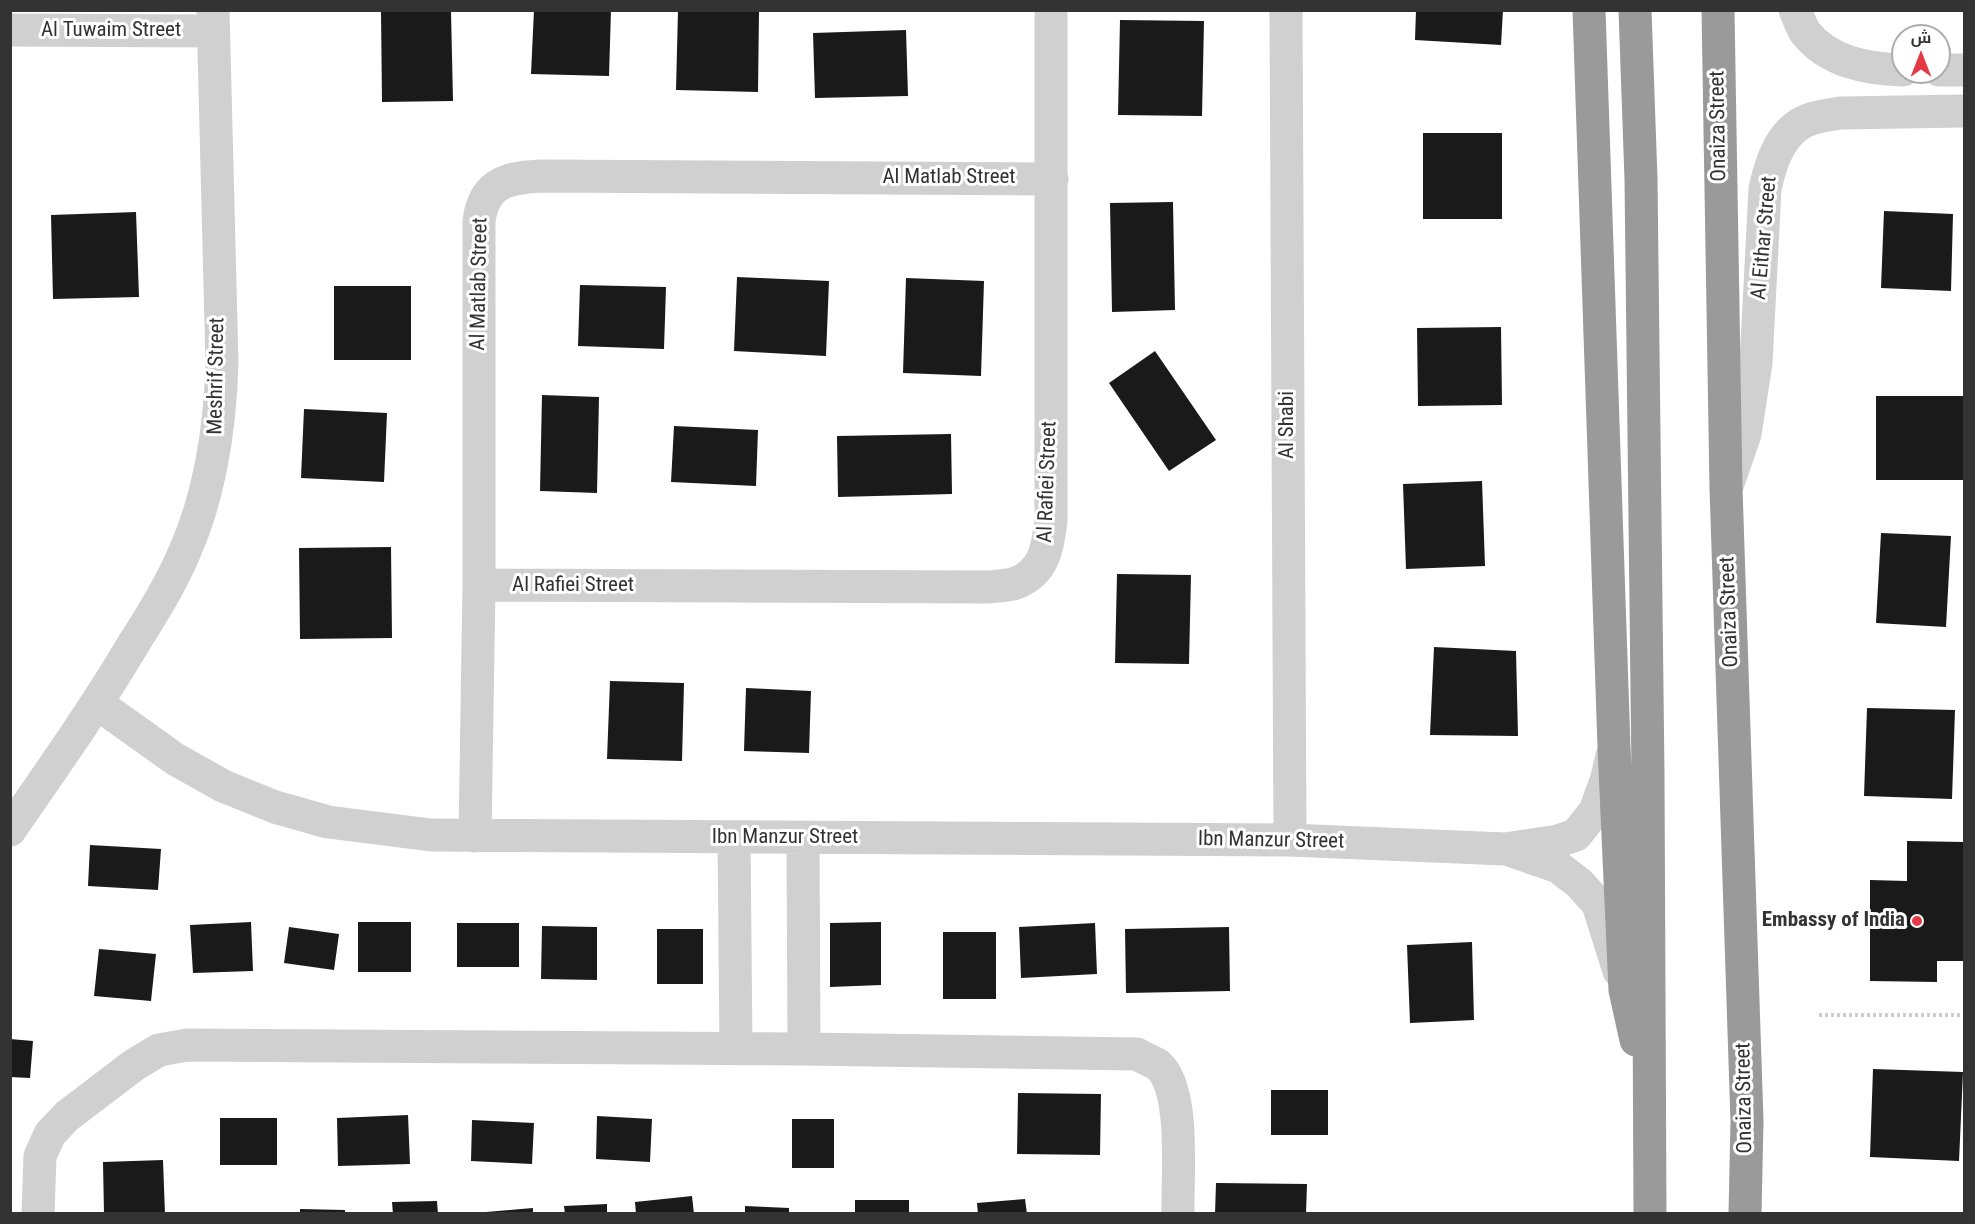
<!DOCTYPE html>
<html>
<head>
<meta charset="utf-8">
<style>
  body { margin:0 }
  #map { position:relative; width:1975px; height:1224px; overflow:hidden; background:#fff; font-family:"Roboto Condensed",Cairo,sans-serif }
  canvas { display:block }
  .frame { position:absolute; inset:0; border:12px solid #333; pointer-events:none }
  .north { position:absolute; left:1891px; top:24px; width:60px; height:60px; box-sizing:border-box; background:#fff; border:2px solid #adadad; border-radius:50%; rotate:0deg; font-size:16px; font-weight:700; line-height:24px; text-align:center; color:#333 }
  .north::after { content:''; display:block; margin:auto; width:21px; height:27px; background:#e63946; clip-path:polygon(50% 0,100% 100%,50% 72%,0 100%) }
</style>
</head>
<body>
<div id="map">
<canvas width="1975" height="1224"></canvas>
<div class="frame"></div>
<div class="north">ش</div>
</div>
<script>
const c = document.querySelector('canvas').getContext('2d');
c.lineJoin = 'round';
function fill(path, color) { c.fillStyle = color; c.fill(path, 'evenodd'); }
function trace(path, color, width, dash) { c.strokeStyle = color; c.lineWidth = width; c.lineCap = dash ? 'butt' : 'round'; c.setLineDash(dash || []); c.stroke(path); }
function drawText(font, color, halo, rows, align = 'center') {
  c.font = font + ' "Roboto Condensed",sans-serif'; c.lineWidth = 6; c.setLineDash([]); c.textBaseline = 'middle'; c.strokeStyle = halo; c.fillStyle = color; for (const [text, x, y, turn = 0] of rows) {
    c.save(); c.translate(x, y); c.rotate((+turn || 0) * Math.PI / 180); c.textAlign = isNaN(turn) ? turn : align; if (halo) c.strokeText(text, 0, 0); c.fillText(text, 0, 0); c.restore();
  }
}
const building = new Path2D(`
  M534 10H611L609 76 531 74Z
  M678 10 759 11 758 92 676 90Z
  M1416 10H1503L1501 45 1415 40Z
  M451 11 453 101 382 102 381 12Z
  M1120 20 1204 21 1202 116 1118 115Z
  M906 30 908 96 815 98 813 33Z
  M1423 133H1502V219H1423Z
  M1173 202 1175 310 1112 312 1110 203Z
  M1884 211 1953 214 1951 291 1881 288Z
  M136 212 139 297 53 299 51 215Z
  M737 277 829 281 826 356 734 351Z
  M906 278 984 281 981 376 903 373Z
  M580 285 666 287 664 349 578 346Z
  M334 286H411V360H334Z
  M1501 327 1502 405 1418 406 1417 328Z
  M1155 351 1216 440 1169 471 1109 383Z
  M542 395 599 397 597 493 540 491Z
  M1876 396H1963V480H1876Z
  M304 409 387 413 384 482 301 478Z
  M674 426 758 430 756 486 671 482Z
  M951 434 952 494 838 497 837 436Z
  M1482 481 1485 566 1406 569 1403 484Z
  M1881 533 1951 536 1946 627 1876 623Z
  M391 547 392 638 300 639 299 548Z
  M1117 574 1191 575 1189 664 1115 663Z
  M1434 647 1516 651 1518 736 1430 735Z
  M610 681 684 683 682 761 607 759Z
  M746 688 811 691 809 753 744 751Z
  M1867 708 1955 710 1952 799 1864 796Z
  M1907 841 1964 842V961H1937V982L1870 981V880L1907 881Z
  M90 845 161 849 158 890 88 886Z
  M251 922 253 971 193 973 190 925Z
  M358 922H411V972H358Z
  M881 922V985L830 987V923Z
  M457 923H519V967H457Z
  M1095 923 1097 974 1021 978 1019 927Z
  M542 926 597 927V980L541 979Z
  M289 927 339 934 334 970 284 963Z
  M1229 927 1230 991 1126 993 1125 929Z
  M657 929H703V984H657Z
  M943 932H996V999H943Z
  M1472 942 1474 1020 1410 1023 1407 945Z
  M99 949 156 954 151 1001 94 996Z
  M10 1039 33 1041 30 1078 10 1077Z
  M1873 1069 1963 1072 1959 1161 1870 1157Z
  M1271 1090H1328V1135H1271Z
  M1018 1093 1101 1094 1100 1155 1017 1154Z
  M408 1115 410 1164 338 1166 337 1118Z
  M597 1116 652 1119 650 1162 596 1159Z
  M220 1118H277V1165H220Z
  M792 1119H834V1168H792Z
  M472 1120 534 1123 532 1164 471 1161Z
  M163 1160 165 1214H104L103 1162Z
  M1216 1183 1307 1184 1306 1214H1215Z
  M692 1196 694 1214H636L635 1202Z
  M1025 1199 1027 1214H978L977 1203Z
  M855 1200H909V1214H855Z
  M437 1201 438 1214H393L392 1202Z
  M607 1204V1214H565L564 1206Z
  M745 1206 789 1208V1214H745Z
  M533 1208V1214H486V1212Z
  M300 1209 345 1210V1214H300Z`);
const path = new Path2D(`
  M1819 1015H1964`);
const minor = new Path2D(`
  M1286 10 1290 840
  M1795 10C1798 17 1801 26 1805 32 1828 62 1867 69 1903 70
  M10 30 212 31
  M1939 70H1964
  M1727 486 1745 434 1756 363 1765 189C1770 166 1778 138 1800 124 1811 117 1827 115 1840 113L1964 111
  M479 585 988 587C997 586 1008 586 1016 583 1045 572 1048 546 1051 520V10
  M98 704 175 759 223 786 275 807 328 822 431 835 1290 840 1505 849 1558 841 1576 835 1595 811 1606 781 1612 756
  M10 830C53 768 96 707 134 643 153 613 171 584 185 551 211 492 220 428 222 364L213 10
  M475 836 479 585V221C484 181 510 177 545 176L1052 179
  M734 837 736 1049
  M803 838 804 1049
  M1509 850 1558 867 1579 883 1598 904 1619 971
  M38 1214 40 1156 50 1134 67 1116 134 1065 159 1050 187 1045 804 1049 1137 1054C1143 1058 1152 1061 1158 1065 1186 1089 1177 1177 1178 1214`);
const highway = new Path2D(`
  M1589 10 1614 747 1625 990 1636 1040
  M1635 10 1641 179 1648 775 1650 1214
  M1718 10 1726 488 1747 1121 1745 1214`);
const markers = [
  [1917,921,6,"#e63946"]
];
const streetNames = [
  ["Al Tuwaim Street",111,31],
  ["Onaiza Street",1719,126,-91],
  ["Al Matlab Street",949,178],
  ["Al Eithar Street",1765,238,-85],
  ["Al Matlab Street",480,284,-89],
  ["Meshrif Street",217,376,-89],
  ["Al Shabi",1288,425,-90],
  ["Al Rafiei Street",1048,482,-88],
  ["Al Rafiei Street",573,586],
  ["Onaiza Street",1730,612,-92],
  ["Ibn Manzur Street",785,838],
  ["Ibn Manzur Street",1271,841,1],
  ["Onaiza Street",1745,1098,-91]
];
const poiNames = [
  ["Embassy of India",1905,921]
];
fill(building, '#1a1a1a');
trace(path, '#cdcdcd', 4, [3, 3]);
trace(minor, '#d0d0d0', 33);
trace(highway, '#9a9a9a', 33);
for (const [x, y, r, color] of markers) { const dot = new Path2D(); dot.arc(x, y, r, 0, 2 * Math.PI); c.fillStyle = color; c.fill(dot); trace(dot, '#fff', 2); }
drawText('21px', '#333', '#fff', streetNames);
drawText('bold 21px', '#333', '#fff', poiNames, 'right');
</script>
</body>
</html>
